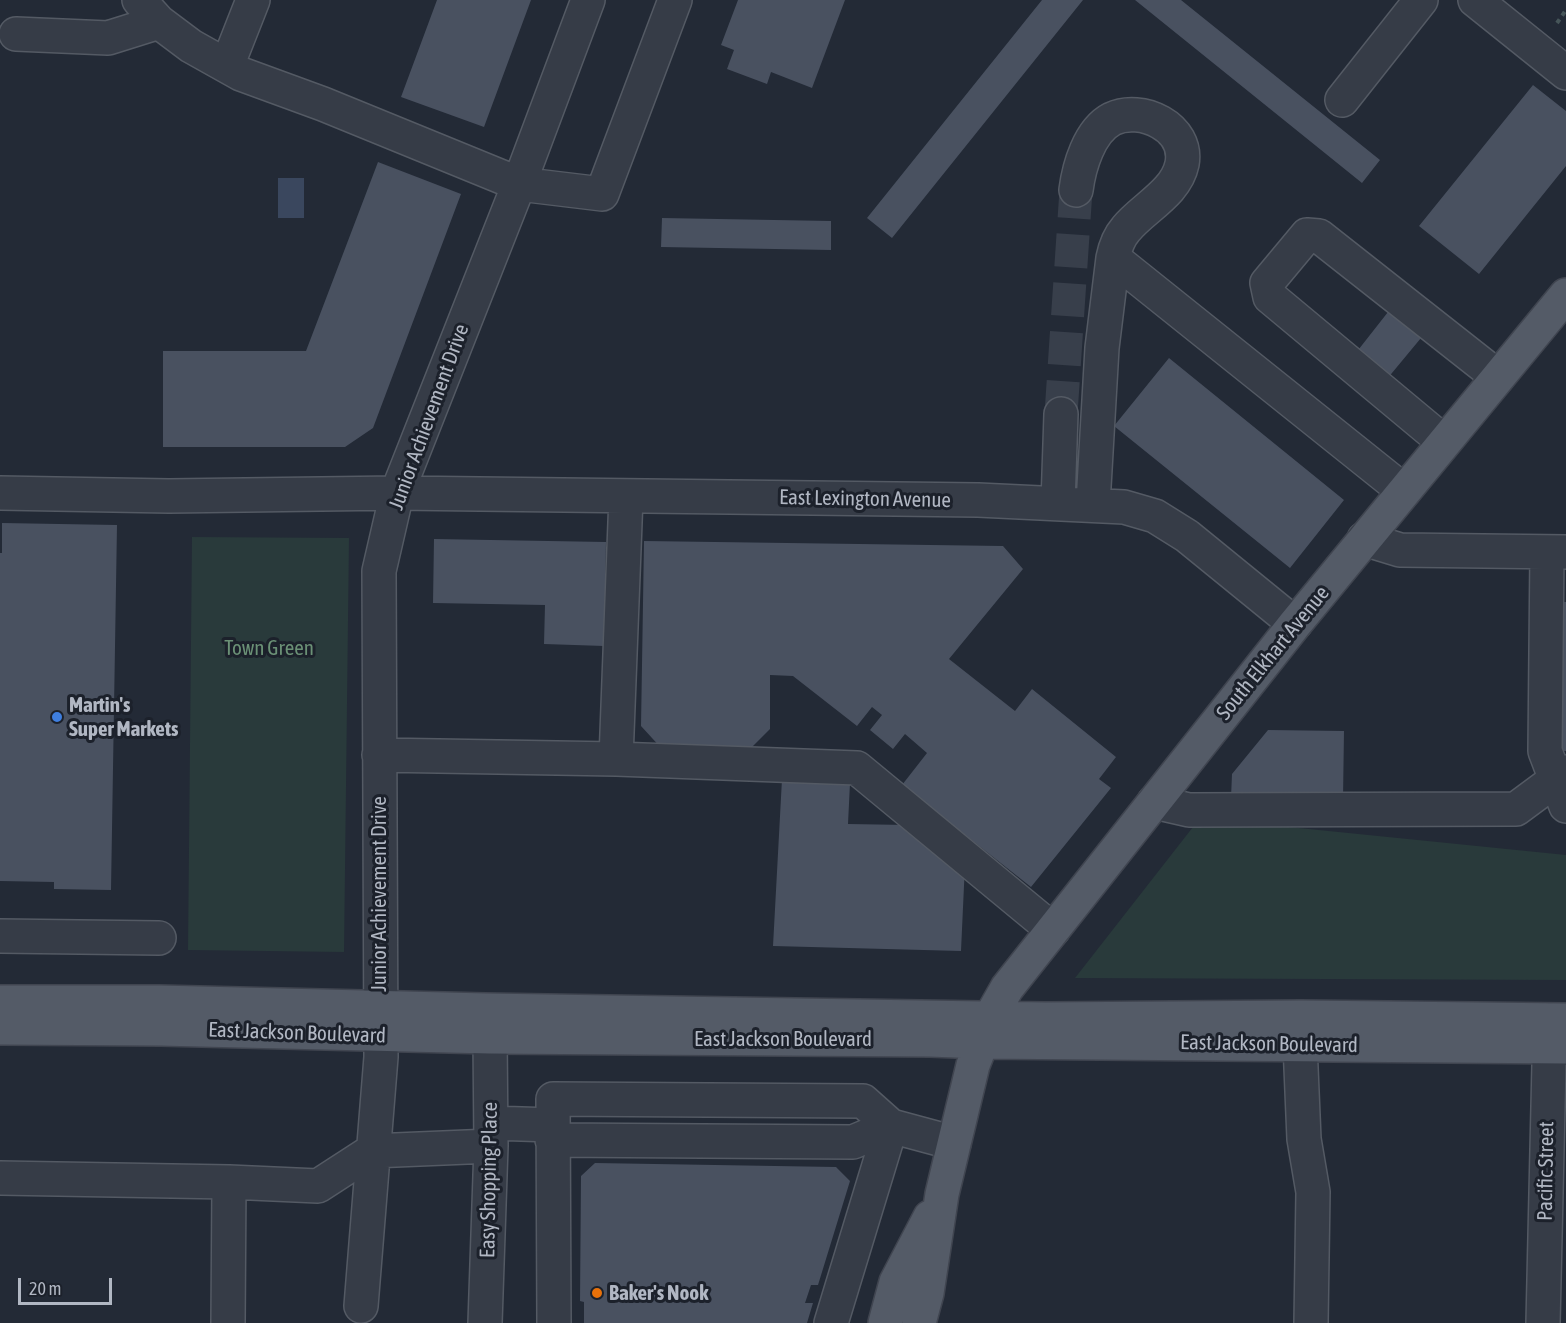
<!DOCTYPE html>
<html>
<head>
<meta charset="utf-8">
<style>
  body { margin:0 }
  #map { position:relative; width:1566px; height:1323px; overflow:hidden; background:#232a36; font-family:"Asap Condensed",sans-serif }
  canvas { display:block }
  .scale { position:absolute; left:18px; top:1278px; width:94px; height:27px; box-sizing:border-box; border:3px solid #b1b7c3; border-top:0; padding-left:8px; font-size:18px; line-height:21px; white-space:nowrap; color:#b1b7c3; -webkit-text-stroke:4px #1c212b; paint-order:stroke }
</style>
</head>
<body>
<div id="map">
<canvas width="1566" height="1323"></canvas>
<div class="scale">20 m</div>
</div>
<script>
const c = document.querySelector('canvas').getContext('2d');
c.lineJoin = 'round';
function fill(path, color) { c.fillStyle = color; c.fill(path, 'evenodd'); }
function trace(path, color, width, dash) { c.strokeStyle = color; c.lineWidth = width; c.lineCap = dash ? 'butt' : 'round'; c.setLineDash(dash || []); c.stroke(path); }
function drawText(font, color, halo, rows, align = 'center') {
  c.font = font + ' "Asap Condensed",sans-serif'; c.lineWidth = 6; c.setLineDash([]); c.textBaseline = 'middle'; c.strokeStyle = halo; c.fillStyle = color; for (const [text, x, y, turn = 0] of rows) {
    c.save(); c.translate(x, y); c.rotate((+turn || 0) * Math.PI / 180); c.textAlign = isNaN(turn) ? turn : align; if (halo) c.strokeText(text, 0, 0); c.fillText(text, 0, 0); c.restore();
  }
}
const green = new Path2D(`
  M192 537 349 538 344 952 188 950Z
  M1200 818 1566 855V980L1075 978Z`);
const water = new Path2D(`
  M278 178H304V218H278Z`);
const building = new Path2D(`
  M437 0H531L484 127 401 97Z
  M738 0H845L812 88 771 72 767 84 727 69 734 50 721 45Z
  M1042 0H1083L892 238 867 218Z
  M1135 0H1181L1380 160 1362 183Z
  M1533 85 1566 111V166L1479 274 1419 226Z
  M378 162 461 194 373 428 345 447H163V351H306Z
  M662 218 831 221V250L661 247Z
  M1388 312 1421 338 1387 379 1355 354Z
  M1169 358 1344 500 1290 568 1114 426Z
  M2 523 117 525 111 890 54 889V882L0 881V553H2Z
  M434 539 606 542 604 646 544 644 545 605 433 603Z
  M644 541 1003 546 1023 569 949 659 1015 711 1032 689 1116 757 1099 779 1111 788 1031 887 902 785 927 753 905 734 893 749 870 730 882 715 872 707 857 726 793 676 770 675V729L746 753 663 750 641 726Z
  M1561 602H1566V751H1561Z
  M1268 730 1344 731 1343 799 1231 798 1232 774Z
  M782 779 850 783 848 824 907 825 965 864 961 951 773 946Z
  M595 1163 836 1167 850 1181 818 1285H811L805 1303H813L807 1323H584V1302L580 1301 581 1176Z`);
const minorTunnel = new Path2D(`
  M1061 414 1076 190`);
const path = new Path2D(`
  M1557 23 1566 10`);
const minor = new Path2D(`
  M139 0 159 22 191 46 241 74 323 104 519 184 602 194 675 0
  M1475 0 1566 73
  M16 34 108 38 159 22
  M227 66 253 0
  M1342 100 1421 0
  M1076 190C1079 167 1089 131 1112 119 1141 105 1189 127 1182 164 1176 193 1143 208 1126 229 1119 237 1115 248 1113 258L1102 348 1093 504
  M1113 258 1404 491
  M1444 442 1270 297 1267 283 1307 235 1319 236 1498 377
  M0 493 169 496 397 493 978 500 1124 507 1155 516 1187 536 1295 624
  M1058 503 1061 414
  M1364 539 1400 550 1566 552
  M1547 552 1545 751 1566 806
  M379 755 616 759 857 768 1053 930
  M616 759 626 496
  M1154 802 1189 810 1516 809 1566 772
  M0 936 159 938
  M1300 1044 1304 1139 1313 1192 1311 1323
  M491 1123 552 1125
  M552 1140 853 1142 891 1126 863 1101 553 1099 554 1323
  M0 1178 229 1182 228 1323
  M229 1182 318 1186 372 1151 491 1146
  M361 1306 381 1057 379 571 397 493 519 184 588 0
  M485 1323 491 1146 490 1037
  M831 1323 891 1126 954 1143
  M1543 1323 1550 1020`);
const major = new Path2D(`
  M0 1002H159L486 1010 1045 1019 1301 1017 1566 1020
  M990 1018 1007 988 1295 624 1566 295
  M0 1028 160 1029 490 1037 930 1040 982 1042 1566 1047
  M885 1323 896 1282 930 1217
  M919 1323 927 1293 942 1194 973 1065 982 1042`);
const markers = [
  [57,717,6,"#3f7fe0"],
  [597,1293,6,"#e8710a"]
];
const streetNames = [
  ["Junior Achievement Drive",429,417,-70],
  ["East Lexington Avenue",865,499,1],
  ["South Elkhart Avenue",1273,653,-51],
  ["Junior Achievement Drive",379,894,-90],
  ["East Jackson Boulevard",297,1033,2],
  ["East Jackson Boulevard",783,1039],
  ["East Jackson Boulevard",1269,1044,1],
  ["Pacific Street",1546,1171,-89],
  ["Easy Shopping Place",489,1180,-89]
];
const parkNames = [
  ["Town Green",269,648]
];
const poiNames = [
  ["Martin's",69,705],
  ["Super Markets",69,729],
  ["Baker's Nook",609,1293]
];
fill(green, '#293a3b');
fill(water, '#3a475e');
fill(building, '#495160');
trace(minorTunnel, '#383f4b', 33, [33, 16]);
trace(minor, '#545a64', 36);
trace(major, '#404550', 36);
trace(path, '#465559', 4, [4.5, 4.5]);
trace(minor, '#363c47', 33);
trace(major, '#545b67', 33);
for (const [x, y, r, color] of markers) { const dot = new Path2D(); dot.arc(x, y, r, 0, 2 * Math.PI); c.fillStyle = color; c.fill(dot); trace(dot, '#1c212b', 2); }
drawText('21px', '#b1b7c3', '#1c212b', streetNames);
drawText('21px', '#6b9176', '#1c212b', parkNames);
drawText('bold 21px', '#b1b7c3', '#1c212b', poiNames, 'left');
</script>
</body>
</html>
